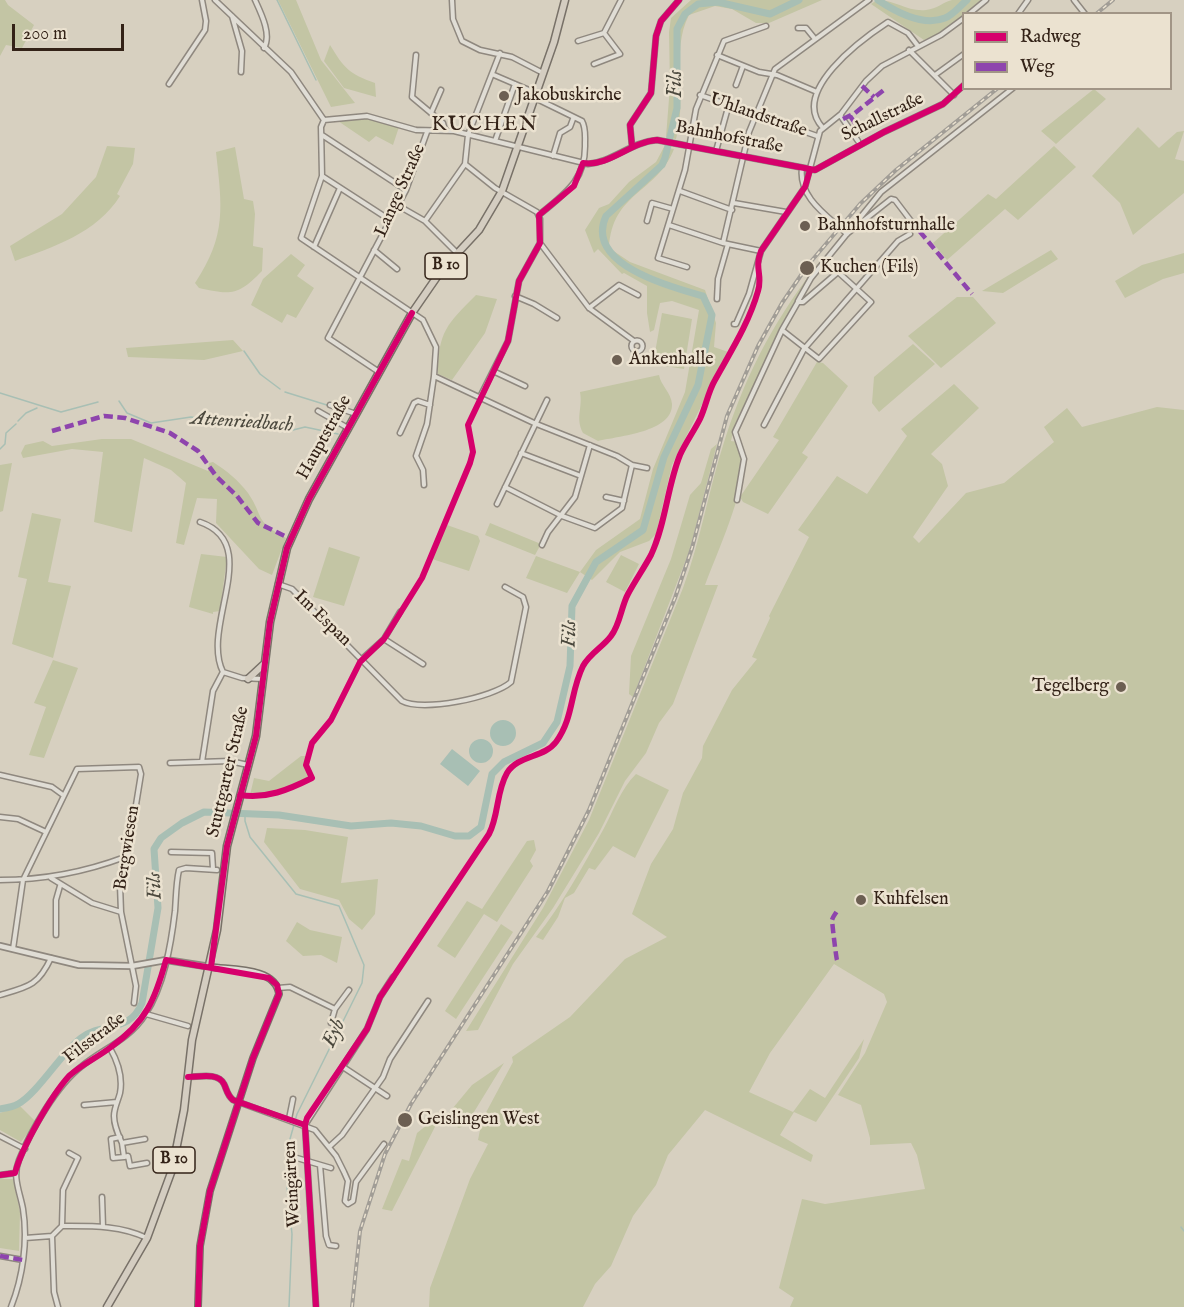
<!DOCTYPE html>
<html>
<head>
<meta charset="utf-8">
<style>
  body { margin:0 }
  #map { position:relative; width:1184px; height:1307px; overflow:hidden; background:#d7d0c0; font-family:"IM FELL English",serif }
  canvas { display:block }
  .legend { position:absolute; left:962px; top:12px; width:210px; height:78px; box-sizing:border-box; background:#ebe2d0; border:2px solid #a19586; margin:0; padding:8px 10px; list-style:none; font-size:18px; color:#332217 }
  .legend li { display:flex; align-items:center; gap:12px; height:30px }
  .legend b { width:30px; border:2px solid #a19586 }
  .scale { position:absolute; left:12px; top:24px; width:112px; height:27px; box-sizing:border-box; border:3px solid #332217; border-top:0; padding-left:8px; font-size:18px; line-height:21px; white-space:nowrap; color:#332217; -webkit-text-stroke:4px #ebe2d0; paint-order:stroke }
</style>
</head>
<body>
<div id="map">
<canvas width="1184" height="1307"></canvas>
<ul class="legend">
<li><b style="height:8px;background:#d6006c"></b>Radweg</li>
<li><b style="height:8px;background:#8e44ad"></b>Weg</li>
</ul>
<div class="scale">200 m</div>
</div>
<script>
const c = document.querySelector('canvas').getContext('2d');
c.lineJoin = 'round';
function fill(path, color) { c.fillStyle = color; c.fill(path, 'evenodd'); }
function trace(path, color, width, dash) { c.strokeStyle = color; c.lineWidth = width; c.lineCap = dash ? 'butt' : 'round'; c.setLineDash(dash || []); c.stroke(path); }
function drawText(font, color, halo, rows, align = 'center') {
  c.font = font + ' "IM FELL English",serif'; c.lineWidth = 5; c.setLineDash([]); c.textBaseline = 'middle'; c.strokeStyle = halo; c.fillStyle = color; for (const [text, x, y, turn = 0] of rows) {
    c.save(); c.translate(x, y); c.rotate((+turn || 0) * Math.PI / 180); c.textAlign = isNaN(turn) ? turn : align; if (halo) c.strokeText(text, 0, 0); c.fillText(text, 0, 0); c.restore();
  }
}
const green = new Path2D(`
  M0 0H5L8 5 34 25 22 48 6 45 0 56Z
  M278 0H296L321 60 355 103 331 107Z
  M691 0H822L769 23H756L732 9 715 6 689 15C670 51 688 99 676 139L666 137 670 86 669 32 671 18Z
  M877 0C895 0 908 12 926 10 937 9 943 2 952 0 961 0 972 0 981 0L941 33 924 40 871 4Z
  M330 45C344 68 349 74 375 83L376 97 344 88 324 61Z
  M1094 89 1106 99 1056 144 1041 131Z
  M367 119 399 127 393 145 376 136 369 142 338 121Z
  M1138 127 1159 148 1177 132 1184 131 1175 159 1184 161V193L1133 235 1120 203 1092 176Z
  M107 146 135 148 133 164 117 194 120 196C97 233 53 247 15 261L10 246 62 214 96 177Z
  M1054 146 1076 167 1018 220 1005 209 947 260 933 243 988 194 996 199Z
  M235 147 244 199 253 201 255 214 253 246 263 248 262 271C238 296 231 295 199 288L195 283C227 235 222 207 216 152Z
  M664 147 674 149C657 193 612 192 609 248L630 262 705 290 716 323 714 347 728 352 672 465 656 534 649 541 620 552 592 580 580 572 567 593 526 578 536 556 580 572 596 550 640 519 653 469 685 392 699 310 672 301 660 303 654 330 650 332 647 313V286L624 273 622 274 598 249 594 253 585 230 599 208 609 204 629 182 656 162Z
  M1051 250 1058 259 1003 293 982 291Z
  M1184 253V273L1163 279 1125 298 1115 281 1142 265Z
  M291 254 305 265 297 276 314 288 296 318 287 314 282 323 251 305 263 279Z
  M823 257 782 325 735 424 731 441 738 442C739 447 743 454 743 460 745 492 717 553 705 585H718L673 704 659 723 646 753 625 781 599 833 553 908 513 964 478 1030 466 1031 543 908 589 820 683 588C701 539 709 488 725 439 749 366 777 316 823 257Z
  M476 295 497 299 485 333 452 380 438 374C438 332 447 324 476 295Z
  M957 297H973L996 323 941 368 908 336Z
  M662 313 692 319 684 369 653 364Z
  M233 340 243 351 204 360 128 357 126 348Z
  M913 344 935 364 879 412 872 403 874 377Z
  M817 362 823 363 848 386 802 453 808 457 768 514 743 502 740 497 779 440 773 437Z
  M659 375C661 386 671 392 672 404 673 432 619 436 598 441L583 433C575 418 583 408 580 392Z
  M954 384 979 408 931 454 942 464 948 486 913 537 919 543 966 493 1004 483 1054 442 1044 427 1067 408 1082 427 1157 407 1184 410V1307H790L794 1298 779 1288 802 1199 825 1204 925 1189 917 1155 911 1143 870 1145V1138L861 1105 838 1095 865 1053 887 1002 884 994 834 964 770 1053 749 1092 793 1112 810 1089 825 1098 864 1039 859 1058 816 1122 794 1112 780 1135 813 1155 811 1162 705 1110 668 1155 656 1185 633 1216 611 1266 595 1284 583 1307H429L430 1288 470 1179 488 1144 478 1140 482 1120 513 1062 512 1057 570 1017 625 959 667 937 632 914 651 864 673 829 683 793 702 758 703 746 732 690 757 659 752 657 770 618 769 616 809 537 798 530 837 476 867 494 907 436 901 429Z
  M102 439H131L208 471 209 463 213 462C227 471 238 480 248 493 265 518 253 520 286 538L272 575 259 569 216 523 217 499 197 498 184 545 176 543 186 483 171 470 144 458 132 532 94 522 103 452 72 449 23 458 21 453 25 445 43 441 52 446Z
  M717 444 690 549 633 697 629 694 631 656 671 559 690 495 701 483 711 449Z
  M12 463 3 511 0 512V465Z
  M32 513 61 519 48 582 71 586 53 658 12 644 27 579 18 577Z
  M490 523 541 544 535 555 485 535Z
  M447 525 478 536 480 541 469 571 432 559Z
  M329 547 360 557 344 606 313 597Z
  M201 554 227 557 220 611 213 612V614L189 607Z
  M621 555 639 564 625 592 606 582Z
  M53 660 78 668 44 758 29 755 46 707 34 703Z
  M301 756H307L305 765 311 777C293 786 270 799 250 795L254 778 269 781Z
  M636 774 669 790 635 858 613 846 595 870 589 868 574 893 565 898 558 917 543 940 536 937C562 905 583 866 603 830 613 812 621 788 636 774Z
  M267 828 305 830 348 837 341 883 378 879 375 914 362 930 349 919 339 900 300 889 264 842Z
  M534 840 536 850 530 861 533 866 497 922 484 914 455 958 437 946 467 901 482 909 527 841Z
  M297 922 310 930 342 937 337 963 321 955 303 956 286 941Z
  M501 924 513 932 456 1019 445 1011Z
  M504 1063 466 1125 459 1128 443 1120 472 1085Z
  M20 1106 36 1122 21 1142 0 1130V1113Z
  M437 1117 439 1119 392 1211 382 1209 402 1159 409 1161 417 1133Z
  M0 1179H13L20 1212 19 1251 0 1248Z`);
const water = new Path2D(`
  M490 733a13 13 0 1 1 26 0a13 13 0 1 1-26 0Z
  M469 751a12 12 0 1 1 24 0a12 12 0 1 1-24 0Z
  M452 749 480 771 468 786 440 764Z`);
const stream = new Path2D(`
  M277 0 316 80
  M244 351 260 374 280 389
  M285 392 330 406
  M0 393 61 412 98 402
  M119 401 127 413 151 423 191 417 274 429 293 430 305 427 338 434
  M18 421 26 413 37 408
  M0 449 5 444 6 433 16 424
  M245 814V821L250 837 296 894 339 906 364 965 362 983 297 1114 290 1139 287 1187 292 1234 289 1307
  M1181 1227 1184 1231`);
const river = new Path2D(`
  M878 0C896 12 923 27 945 18 953 15 960 6 967 0
  M0 1109C6 1108 13 1107 18 1104 37 1094 62 1052 81 1038 104 1021 129 1034 142 1003L158 908 154 849 161 838 182 823 204 812 279 815 351 826 391 823 421 826 455 836H469L481 827 492 774 504 762 543 743 557 722 570 666 572 606 596 562 643 530 664 457 698 385 712 315 703 296C670 287 584 264 606 216L662 165 665 158 677 108V29L685 14 698 4 718 2 770 14 799 0`);
const minor = new Path2D(`
  M215 0 291 72 324 120 367 116 416 130 454 131 588 164C613 162 631 142 657 140L815 170 884 132 943 104 964 85
  M255 0C261 13 272 35 264 48
  M452 0 453 19 462 41 480 50 512 57 543 73
  M1074 0 1085 14
  M969 14 986 0
  M1018 14 1028 0
  M232 16 242 51 241 72
  M798 28H806L815 39
  M578 41 604 33 621 0
  M909 50 954 95
  M500 53 468 135 465 164 495 188 537 212 540 219V243L589 308 634 341
  M416 55 412 97 443 123 445 130
  M717 55 759 72 777 75 817 92
  M594 64 620 54 604 33
  M494 75 536 93
  M935 75 964 54
  M169 84 205 30 206 21 202 0
  M736 85 743 66
  M700 95 817 136
  M535 98 582 121C586 128 585 136 585 144 586 181 564 194 539 215
  M431 113 441 90
  M840 115 858 141
  M324 120 321 127 322 176 301 238 423 320 436 347 434 376 534 423 617 456 632 465 622 508 595 528 562 516 505 487
  M823 128C789 92 862 39 888 22L908 33 918 46
  M322 135 406 190
  M495 141 515 84
  M632 146 630 125 651 93 656 36 661 21 679 0
  M716 151 729 104
  M553 156 560 133 570 127 573 119
  M802 168C798 198 828 216 847 234
  M322 176 390 220
  M680 191 732 210
  M734 203 786 212
  M397 205 425 221 457 253
  M425 221 465 164
  M647 221 652 203 673 209
  M669 225 723 243 761 251
  M848 233 891 199 895 200 911 221
  M723 243 749 132 775 69 869 0
  M314 247 340 188
  M374 250 397 269
  M687 267 658 258 685 170 696 109 724 41 766 26
  M515 296 534 304 557 318
  M717 299 718 279 728 244
  M798 301 811 278 881 192 1013 88
  M589 308 619 285 638 295
  M734 324H736L749 294 761 251 805 187 820 131 841 114 866 81 882 66 941 35 964 18
  M631.5 346a5.5 5.5 0 1 1 11 0a5.5 5.5 0 1 1-11 0Z
  M493 371 525 386
  M379 372 328 338 406 190 427 132
  M480 397 508 341 519 281 540 243
  M330 405 356 414
  M318 411 348 428
  M764 425 804 349 898 241 910 234
  M400 433 414 403 418 401 430 405
  M521 453 581 476
  M632 465 647 468
  M424 485 423 470 416 456 427 424 434 376
  M606 497 624 501
  M737 500 744 459 735 432 782 330 819 359 871 302 838 272 803 302H798L782 330
  M497 504 547 400
  M200 522C264 544 200 626 223 672L242 678 263 679
  M542 545 548 532 575 497 590 445
  M278 584 292 589 402 701C422 712 493 698 511 682L526 607 523 597 505 587
  M384 639 423 664
  M363 658 384 639 400 612
  M202 762 213 691 223 672
  M170 763 230 761 248 765
  M0 775 52 787 63 795
  M0 817 18 819 46 832
  M171 852 212 853 213 869
  M51 878 92 903 121 912
  M0 880C44 880 85 872 125 857
  M56 935V900L60 886
  M13 949 23 880 77 769 139 767 141 774 129 848 120 885 121 912 136 986 134 1003
  M278 988 290 987 335 1009 349 990
  M0 995C28 987 38 986 51 958
  M146 1014 188 1026
  M331 1023 335 1009
  M110 1048C118 1062 123 1077 120 1093 118 1101 114 1108 114 1116 114 1126 118 1134 122 1143L145 1139
  M343 1067 387 1096
  M188 1077C199 1077 218 1072 224 1084 227 1090 227 1095 233 1100L315 1130 336 1156 344 1172 348 1181 345 1201 348 1204 353 1201 356 1182 384 1144
  M84 1105 117 1102
  M289 1119 293 1099
  M0 1136 25 1149
  M120 1137 111 1139 113 1158 124 1157
  M122 1143 124 1157 128 1156 130 1166 147 1163
  M329 1147 342 1135 383 1077 390 1059 428 1001
  M297 1158 331 1168
  M320 1165 326 1236 329 1245 336 1246
  M0 1175 15 1173
  M102 1197 103 1227
  M62 1226 63 1190 78 1158 69 1153
  M52 1236 62 1226C91 1226 120 1225 147 1238
  M25 1238 52 1236 54 1292 58 1307
  M0 1256 23 1260
  M11 1307C23 1277 28 1240 23 1209 20 1192 12 1177 19 1160 31 1130 57 1085 82 1066 103 1049 130 1039 145 1015 164 986 171 945 175 911 176 898 176 883 179 870L186 868 217 870
  M316 1307 305 1125 367 1029 380 997 393 977`);
const tertiary = new Path2D(`
  M0 946 79 965 132 966 166 960 211 967`);
const secondary = new Path2D(`
  M198 1307 200 1246 210 1191 253 1058 279 994C276 967 231 970 211 967`);
const primary = new Path2D(`
  M248 679 263 665
  M107 1307 147 1238 172 1170 184 1110 192 1040 217 930 227 846 256 736 270 622 287 548 309 499 412 313 441 271 479 230 502 191 554 42 565 0`);
const rail = new Path2D(`
  M1096 14 1113 0
  M352 1307 360 1231 385 1154 411 1104 548 891 589 810 675 598 692 548 727 416 758 346 782 303 808 265 860 204 896 170 998 88`);
const quiet = new Path2D(`
  M862 86 874 97
  M850 116 860 130H866L892 111
  M843 119 855 113 885 89
  M911 221 972 294
  M52 431 104 416 125 418 170 433 198 451 216 476 237 496 258 523 291 539
  M837 960C836 957 832 922 832 920 834 914 837 913 838 908
  M0 1256 23 1260`);
const cycleway = new Path2D(`
  M632 146 630 125 651 93 656 36 661 21 679 0
  M240 795C267 799 288 790 312 778L306 765 312 743 331 720 360 662 384 639 422 578 470 463 473 452 468 425 508 341 519 281 540 243 539 215 574 186 583 163C609 167 630 142 657 140L815 170 884 132 943 104 964 85
  M211 967 227 846 256 736 270 622 287 548 309 499 412 313
  M188 1077C199 1077 218 1072 224 1084 227 1090 227 1095 233 1100L305 1125
  M0 1175 15 1173C22 1147 51 1096 69 1076 82 1064 97 1058 111 1047 146 1022 155 1000 166 960L269 978 277 985 279 994 253 1058 210 1191 200 1246 198 1307
  M316 1307 305 1125 307 1118 367 1029 380 997 489 834C499 815 496 792 507 773 518 755 544 758 556 742 574 717 570 692 583 666 590 653 603 647 611 636 620 625 621 607 628 594 635 581 644 568 651 555 666 523 667 487 680 455 686 442 694 431 700 419 706 406 708 392 715 380 731 351 749 323 758 291 763 275 754 269 761 251L805 187 810 170`);
const markers = [
  [504,96,6,"#6c5f52"],
  [805,226,6,"#6c5f52"],
  [807,268,8,"#6c5f52"],
  [617,360,6,"#6c5f52"],
  [1121,687,6,"#6c5f52"],
  [861,900,6,"#6c5f52"],
  [405,1120,8,"#6c5f52"]
];
const shields = [
  [446,266,42],
  [174,1160,42]
];
const shieldNames = [
  ["B 10",446,266],
  ["B 10",174,1160]
];
const poiNames = [
  ["Jakobuskirche",516,96],
  ["Bahnhofsturnhalle",817,226],
  ["Kuchen (Fils)",820,268],
  ["Ankenhalle",629,360],
  ["Tegelberg",1109,687,"right"],
  ["Kuhfelsen",873,900],
  ["Geislingen West",418,1120]
];
const streetNames = [
  ["Uhlandstraße",758,116,19],
  ["Schallstraße",883,118,-26],
  ["Bahnhofstraße",729,138,11],
  ["Lange Straße",401,191,-66],
  ["Hauptstraße",325,438,-61],
  ["Im Espan",322,619,44],
  ["Stuttgarter Straße",229,772,-77],
  ["Bergwiesen",128,848,-81],
  ["Filsstraße",95,1039,-37],
  ["Weingärten",293,1184,-93]
];
const waterNames = [
  ["Fils",677,84,-90],
  ["Attenriedbach",242,423,4],
  ["Fils",571,634,-88],
  ["Fils",156,886,-93],
  ["Eyb",335,1034,-65]
];
const quarterNames = [
  ["KUCHEN",485,126]
];
fill(green, '#c3c5a4');
fill(water, '#a8bfb4');
trace(stream, '#a8bfb4', 1.5);
trace(river, '#a8bfb4', 7);
trace(minor, '#8f887f', 7);
trace(tertiary, '#8f887f', 8);
trace(secondary, '#787168', 8);
trace(primary, '#787168', 9);
trace(minor, '#e0ddd5', 4);
trace(tertiary, '#e0ddd5', 4.5);
trace(secondary, '#e0ddd5', 5);
trace(primary, '#d4cdc1', 6);
trace(rail, '#a19d96', 4);
trace(rail, '#ebe2d0', 1.5, [4.5]);
trace(quiet, '#8e44ad', 4.5, [9, 4.5]);
trace(cycleway, '#d6006c', 6);
for (const [x, y, r, color] of markers) { const dot = new Path2D(); dot.arc(x, y, r, 0, 2 * Math.PI); c.fillStyle = color; c.fill(dot); trace(dot, '#ebe2d0', 2); }
for (const [x, y, w] of shields) { const box = new Path2D(); box.roundRect(x - w / 2, y - 13, w, 26, 4.5); c.fillStyle = '#ebe2d0'; c.fill(box); trace(box, '#332217', 1.5); }
drawText('bold 16px', '#332217', null, shieldNames);
drawText('18px', '#332217', '#ebe2d0', poiNames, 'left');
drawText('18px', '#332217', '#ebe2d0', streetNames);
drawText('italic 20px', '#4b483d', '#ebe2d0', waterNames);
c.letterSpacing = '1.5px';
drawText('21px', '#332217', '#ebe2d0', quarterNames);
c.letterSpacing = '0px';
</script>
</body>
</html>
